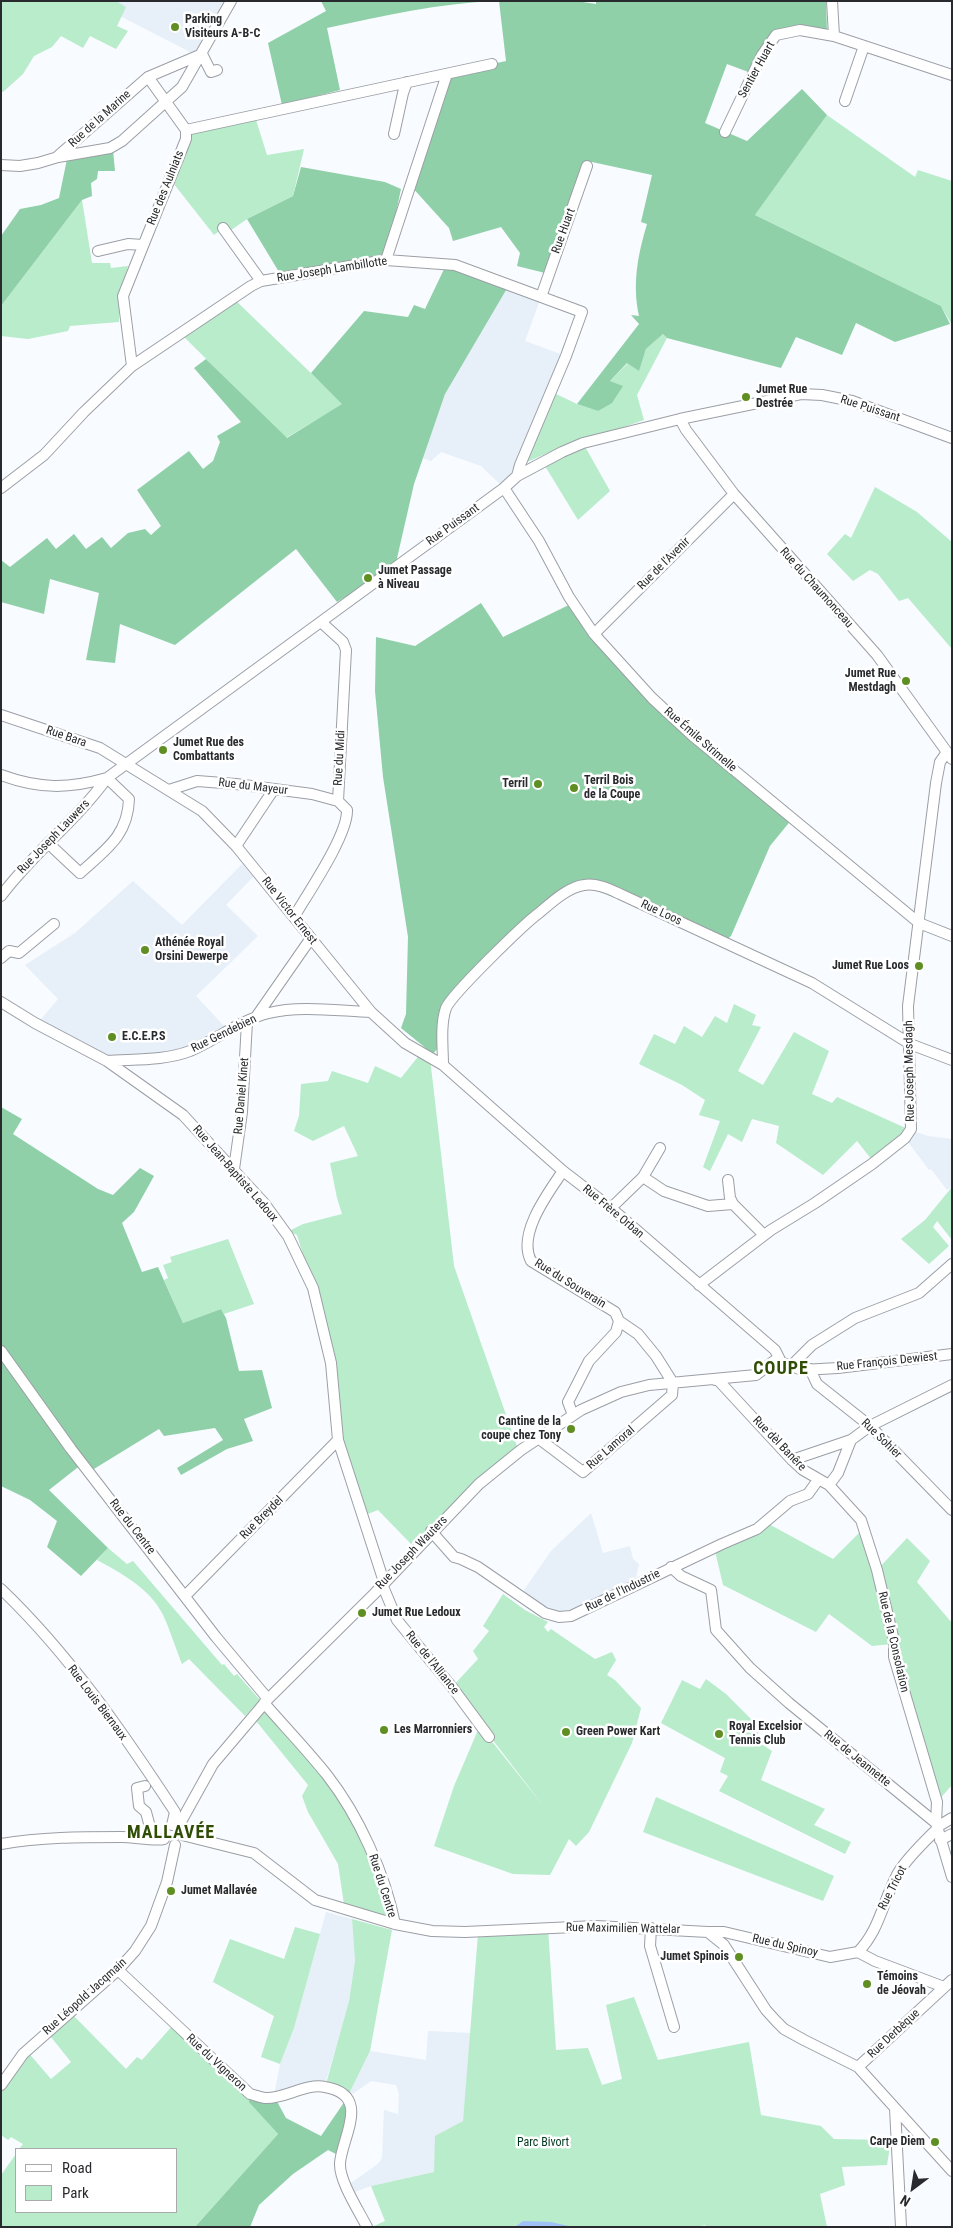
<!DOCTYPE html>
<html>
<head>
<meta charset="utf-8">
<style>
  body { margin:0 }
  #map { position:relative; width:953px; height:2228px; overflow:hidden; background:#f8fbff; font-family:"Roboto Condensed",sans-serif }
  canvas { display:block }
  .frame { position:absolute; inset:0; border:2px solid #292a2d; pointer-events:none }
  .legend { position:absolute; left:15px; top:2148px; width:162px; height:65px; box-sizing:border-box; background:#fff; border:1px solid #a9aaab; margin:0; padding:6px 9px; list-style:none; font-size:15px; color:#292a2d }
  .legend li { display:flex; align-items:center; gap:10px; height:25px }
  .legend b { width:25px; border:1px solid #a9aaab }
  .north { position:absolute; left:888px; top:2163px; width:50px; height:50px; -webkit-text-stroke:4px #fff; paint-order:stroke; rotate:211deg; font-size:14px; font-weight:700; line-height:20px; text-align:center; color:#292a2d }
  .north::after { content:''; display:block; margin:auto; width:18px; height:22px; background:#292a2d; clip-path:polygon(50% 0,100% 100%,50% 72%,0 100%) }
</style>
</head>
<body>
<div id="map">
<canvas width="953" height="2228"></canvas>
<div class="frame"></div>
<ul class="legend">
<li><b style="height:6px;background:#fff"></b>Road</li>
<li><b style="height:14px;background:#b8eccb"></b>Park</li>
</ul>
<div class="north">N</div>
</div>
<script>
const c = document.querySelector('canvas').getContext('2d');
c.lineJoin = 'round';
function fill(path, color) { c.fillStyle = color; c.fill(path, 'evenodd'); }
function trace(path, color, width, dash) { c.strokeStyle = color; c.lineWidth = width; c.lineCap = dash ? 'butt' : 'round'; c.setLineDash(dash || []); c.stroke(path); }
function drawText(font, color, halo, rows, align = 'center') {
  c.font = font + ' "Roboto Condensed",sans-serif'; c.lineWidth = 5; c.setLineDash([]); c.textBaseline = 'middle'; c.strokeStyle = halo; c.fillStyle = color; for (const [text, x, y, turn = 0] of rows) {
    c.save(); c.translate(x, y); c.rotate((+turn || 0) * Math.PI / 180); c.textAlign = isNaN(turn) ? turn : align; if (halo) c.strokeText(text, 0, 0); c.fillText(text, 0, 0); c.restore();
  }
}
const built = new Path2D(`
  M96 1H226L198 56 122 17Z
  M509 285 541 297 525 341 566 356 504 488 481 466 441 452 431 461 422 458 445 394 483 323Z
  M242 864 253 877 226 905 258 936 196 996 224 1026 175 1055 103 1059 37 1024 58 999 25 965 75 933 133 881 182 925Z
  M910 1130 928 1136 952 1139V1187L947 1190 931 1169 929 1170 905 1138Z
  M591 1513 603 1553 630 1546 633 1559 639 1564 636 1577 578 1608 559 1612 553 1611 522 1593 551 1551Z
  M326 1912 352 1919 355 1961 349 2001 338 2041 325 2084 274 2096 280 2064 294 2028Z
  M428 2031 471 2033 463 2121 436 2136 434 2172 371 2186 355 2192 348 2185 378 2164 382 2158 384 2110 398 2114 399 2095 396 2085 371 2081 347 2098 370 2051 426 2060Z`);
const green = new Path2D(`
  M1 1H116L126 7 117 26 128 31 116 49 90 36 83 48 61 36 52 47 34 56 23 74 3 92 1 91Z
  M827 115 915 177 918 170 952 181V325L941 306 755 215Z
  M256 120 267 155 304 149 293 196 247 219 227 233 223 228 214 235 170 179 186 130Z
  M82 200 92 263H110L111 268 128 266 120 295 119 322 70 326 68 331 28 339 1 336V306Z
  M233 298 343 404 286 438 181 334Z
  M663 334 667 338 637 395 644 420 604 434 575 441 527 462 552 392 577 404 598 411 622 386 610 381 628 363 639 370 646 349Z
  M583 443 610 491 578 520 545 466Z
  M875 487 917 512 952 542V649L908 598 899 601 878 574 870 570 853 581 827 554 845 534 851 538Z
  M734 1004 756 1015 752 1025 761 1027 738 1071 763 1085 794 1032 829 1051 812 1094 832 1103 837 1097 910 1130 872 1160 857 1141 823 1175 776 1143 779 1126 752 1119 742 1142 728 1134 710 1171 703 1167 720 1121 699 1115 705 1100 682 1085 639 1064 654 1034 675 1044 684 1026 702 1037 715 1016 727 1023Z
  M421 1053 430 1058 454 1266 519 1452 411 1544 378 1510 365 1515 338 1440 331 1363 313 1288 297 1235 289 1231 303 1224 342 1214 337 1198 330 1163 358 1156 344 1126 313 1141 294 1131 299 1116 301 1084 328 1081 332 1071 368 1083 375 1066 401 1078Z
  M952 1187V1240L937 1221 933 1227 949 1246 929 1264 901 1239 925 1220Z
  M228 1239 254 1304 224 1314 221 1309 183 1323 164 1280 168 1278 163 1265 172 1262 170 1257Z
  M765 1522 833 1559 865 1527 877 1570 907 1538 930 1561 917 1582 952 1623V1785L937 1802 892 1644 872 1646 829 1614 816 1632 723 1585 715 1551Z
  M108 1548 127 1564 133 1561 222 1665 224 1664 234 1676 237 1674 260 1700 245 1716 189 1659 182 1664C175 1647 170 1629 162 1613 149 1588 121 1573 97 1560Z
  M503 1594 525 1610 548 1622 544 1627 548 1632 551 1629 595 1659 612 1652 616 1660 607 1675 615 1680 641 1708 632 1743 589 1832 576 1846 569 1839 550 1875 513 1874 434 1846 454 1786 478 1730 494 1744 545 1808 452 1687 478 1659 473 1651 489 1631 483 1626Z
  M706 1679 726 1694 761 1729 754 1739 772 1751 761 1780 825 1809 814 1825 851 1842 845 1854 719 1791 728 1776 720 1772 725 1758 661 1723 682 1680 700 1689Z
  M264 1703 338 1790 364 1838 395 1924 345 1911 338 1864 308 1812 302 1796 308 1785 252 1716Z
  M656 1797 834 1876 823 1901 643 1832Z
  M352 1919 392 1930 370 2051 347 2098 326 2084 349 2001 355 1961Z
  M295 1927 320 1934 294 2028 280 2064 261 2057 274 2016 213 1982 230 1939 284 1959Z
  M548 1928 556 2050 588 2048 602 2085 622 2079 606 2005 634 1997 658 2060 749 2042 761 2115 821 2126 834 2139 891 2140 887 2165 842 2167 845 2185 820 2194 827 2227H706L705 2225 697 2227H372L385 2221 371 2186 434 2172 435 2136 463 2121 478 1934Z
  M70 2012 126 2069 137 2057 142 2060 174 2024 250 2094V2102L278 2134 195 2227H1V2175L16 2154V2212H176V2149H19L23 2144 11 2137 8 2140 1 2135V2085L26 2050 51 2079 71 2062 47 2032Z`);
const forest = new Path2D(`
  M321 1H496C439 3 383 16 327 28L340 90 282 105 268 43 326 11Z
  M499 1H576L596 4V1H826L827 32 776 35 751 73 727 64 705 123 747 141 802 89 827 115 755 215 941 306 950 324 895 342 856 323 842 355 796 337 781 368 667 338 663 334 646 349 639 371 627 363 610 381 623 386 612 403 598 411 577 404 639 324 631 315 639 316C632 284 638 254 647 224L641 222 652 175 592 162 587 166 549 274 517 266 520 253 501 227 453 241 449 228 410 185 447 74 506 61Z
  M113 150 115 171H98L97 179 91 183 92 196 82 200 1 306V236L20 209 41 205 59 198 67 159Z
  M301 167 385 182 401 189 387 255 279 272 247 219 293 196Z
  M446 265 509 285 445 394 414 484 395 567 337 602 296 549 175 645 120 624 115 663 86 660 99 593 50 579 44 614 1 602V560L10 567 47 538 56 549 74 534 86 549 102 537 111 548 128 533 145 529 151 535 161 526 137 490 189 451 203 469 213 461 220 442 217 436 241 422 194 368 206 359 287 438 342 404 311 373 364 311 408 317 414 305 425 309Z
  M481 603 503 637 573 603 688 732 792 819 770 846 731 936 724 942 583 885 565 893 499 952 447 1007 443 1042 433 1054 401 1028 406 1014 408 937 383 777 375 691 376 637 415 646Z
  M1 1107 22 1119 13 1134 98 1189 113 1195 140 1168 154 1176 134 1212 122 1223 142 1272 158 1267 183 1323 221 1309 226 1318 239 1371 262 1370 272 1408 244 1419 253 1441 227 1449 181 1475 177 1468 223 1440 215 1428 164 1436 159 1429 89 1472 82 1464 49 1490 108 1548 81 1576 47 1547 57 1521 30 1500 1 1486Z
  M250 2094 274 2096 286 2118 321 2136 347 2098 351 2118 342 2157 328 2150 293 2174 259 2205 250 2227H195L278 2134 249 2102Z`);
const water = new Path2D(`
  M523 2221 551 2222 573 2227H515Z`);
const minor = new Path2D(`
  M832 1 834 36 952 75
  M202 54 211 72 217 70
  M148 77 186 130
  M845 101 864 46
  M186 130 492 64
  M725 132 762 55 776 35 800 30 834 36
  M394 134 403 93 407 82
  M58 156 148 77 202 54
  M1 165 20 166 38 163 58 157 110 148 122 141 182 87 231 1
  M223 228 261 281
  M98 251 128 244 143 245
  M386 260 447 74
  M541 297 587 166
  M132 366 123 296 186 139V130
  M680 419 686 430 734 494 877 655 952 759
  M1 488 44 455 84 412 132 366 251 286 261 281 386 260 455 265 582 312 566 356 520 465 517 476
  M504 488 539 541 569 597 594 634 652 698 694 737 919 923 952 936
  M594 634 734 494
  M1 715 100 748 202 811 236 846 371 1012 405 1043 443 1065 563 1171 611 1208 775 1350 781 1362
  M1 775C39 789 68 789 107 778L504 488 517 476 562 452 583 443 680 419 801 394 822 395 852 401 952 438
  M169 790 197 781 236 784 312 794 338 801
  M48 843 80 873C105 850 128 836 129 799L107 778
  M236 846 274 789
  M1 896C33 853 76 821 107 778
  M294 917C308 893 348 835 347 810L338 801 346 650 343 642 321 622
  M1 958 9 951 19 953 54 924
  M1 1002 35 1023 107 1061 183 1115 264 1203 288 1236 313 1288 331 1363 338 1440 384 1582
  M256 1017 311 938
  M107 1061C134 1059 164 1061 190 1051 216 1040 240 1020 269 1013 299 1005 340 1011 371 1012
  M443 1065C443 1048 440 1025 446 1008 452 994 524 924 539 913 551 903 568 887 584 885 597 883 609 889 620 894L812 983 910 1044 952 1060
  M234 1169 242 1112 247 1022
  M643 1177 664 1191 708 1206 733 1204
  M728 1180 730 1198 733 1204 764 1235
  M611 1208 643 1177 660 1148
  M699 1285 771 1230 815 1203 872 1164 905 1138 911 1129 908 1006 936 783 940 762 947 752
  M1 1351 71 1449 216 1637 268 1699
  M791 1366 812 1345 855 1318 919 1293 952 1264
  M810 1369 817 1384 870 1426 952 1510
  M715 1380H718L792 1460 803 1470 829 1485 861 1520 877 1570 894 1641V1657L937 1802 936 1823
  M573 1415 568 1402 589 1361 616 1332 619 1321
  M538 1438 583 1472 672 1395 673 1383 656 1356 638 1334 619 1321 615 1312 531 1261C517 1234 548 1193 563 1171
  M792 1460 851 1440 870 1426 952 1385
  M829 1485 838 1473 851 1440
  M431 1531 454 1557 461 1559 478 1567 545 1613 559 1617 571 1616 722 1544 757 1529 790 1501 808 1494 818 1480
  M671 1567 681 1576 711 1590 716 1630 750 1668 789 1703 936 1823 952 1877
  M382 1584 397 1620 452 1687 489 1737
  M1 1589C69 1654 124 1734 175 1812L172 1825
  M185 1596 338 1440
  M264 1703C285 1727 307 1750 327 1775 359 1816 385 1874 395 1924
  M145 1786 137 1788 139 1806 146 1812 151 1831 150 1839
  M178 1827 213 1764 268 1699 374 1594 479 1484 521 1450 581 1410 621 1392 649 1385 756 1375 774 1361 781 1362 802 1370 838 1368 952 1354
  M937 1827 952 1818
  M182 1835 254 1853 315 1900 395 1924 432 1931 465 1932 596 1926 708 1932 724 1945 766 2010 776 2021 784 2029 804 2040 858 2067 952 2171
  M940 1840 952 1834
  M1 1844C41 1837 81 1837 122 1837 134 1837 154 1841 164 1839
  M651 1928 650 1946 674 2027
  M708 1932H724L830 1957 858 1952 875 1961 944 1987
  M858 1952C880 1930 883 1900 898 1873 908 1857 923 1843 936 1830
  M118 1970 250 2094C254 2095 260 2097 265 2098 285 2099 305 2083 325 2087 372 2095 342 2137 340 2163 339 2181 359 2211 367 2227
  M858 2067 952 1980
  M1 2085 23 2054 118 1970 135 1951 151 1926 167 1882 175 1845
  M895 2108 901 2227`);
const markers = [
  [175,27,5,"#5f8e22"],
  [746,397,5,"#5f8e22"],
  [368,578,5,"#5f8e22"],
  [906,681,5,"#5f8e22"],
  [163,750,5,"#5f8e22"],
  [538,784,5,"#5f8e22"],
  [574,788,5,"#5f8e22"],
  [145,950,5,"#5f8e22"],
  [919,966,5,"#5f8e22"],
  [112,1037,5,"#5f8e22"],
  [571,1429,5,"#5f8e22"],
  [362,1613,5,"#5f8e22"],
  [384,1730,5,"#5f8e22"],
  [566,1732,5,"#5f8e22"],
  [719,1734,5,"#5f8e22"],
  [171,1891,5,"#5f8e22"],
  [739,1957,5,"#5f8e22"],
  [867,1984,5,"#5f8e22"],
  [935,2142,5,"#5f8e22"]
];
const poiNames = [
  ["Parking",185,20],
  ["Visiteurs A-B-C",185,34],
  ["Jumet Rue",756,390],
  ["Destrée",756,404],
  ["Jumet Passage",378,571],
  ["à Niveau",378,585],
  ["Jumet Rue",896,674,"right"],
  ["Mestdagh",896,688,"right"],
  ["Jumet Rue des",173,743],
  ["Combattants",173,757],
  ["Terril Bois",584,781],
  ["de la Coupe",584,795],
  ["Terril",528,784,"right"],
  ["Athénée Royal",155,943],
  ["Orsini Dewerpe",155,957],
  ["Jumet Rue Loos",909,966,"right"],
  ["E.C.E.P.S",122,1037],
  ["Cantine de la",561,1422,"right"],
  ["coupe chez Tony",561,1436,"right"],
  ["Jumet Rue Ledoux",372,1613],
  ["Royal Excelsior",729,1727],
  ["Tennis Club",729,1741],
  ["Les Marronniers",394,1730],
  ["Green Power Kart",576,1732],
  ["Jumet Mallavée",181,1891],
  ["Jumet Spinois",729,1957,"right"],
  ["Témoins",877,1977],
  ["de Jéovah",877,1991],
  ["Carpe Diem",925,2142,"right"]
];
const streetNames = [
  ["Sentier Huart",757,70,-61],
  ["Rue de la Marine",100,119,-42],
  ["Rue des Aulniats",166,188,-68],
  ["Rue Huart",564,231,-70],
  ["Rue Joseph Lambillotte",332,270,-9],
  ["Rue Puissant",870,409,18],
  ["Rue Puissant",453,525,-36],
  ["Rue de l'Avenir",664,564,-45],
  ["Rue du Chaumonceau",816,588,48],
  ["Rue Bara",66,737,19],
  ["Rue Émile Strimelle",700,740,41],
  ["Rue du Midi",340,758,-87],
  ["Rue du Mayeur",253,787,7],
  ["Rue Joseph Lauwers",54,837,-46],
  ["Rue Victor Ernest",289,911,52],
  ["Rue Loos",661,913,25],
  ["Rue Gendebien",224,1034,-26],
  ["Rue Joseph Mesdagh",910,1071,-91],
  ["Rue Daniel Kinet",242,1096,-85],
  ["Rue Jean-Baptiste Ledoux",235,1174,49],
  ["Rue Frère Orban",613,1212,40],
  ["Rue du Souverain",570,1284,32],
  ["Rue François Dewiest",887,1362,-6],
  ["Rue Sohier",881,1439,44],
  ["Rue dèl Banêre",779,1444,46],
  ["Rue Lamoral",611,1448,-41],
  ["Rue Breydel",262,1518,-45],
  ["Rue du Centre",132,1527,52],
  ["Rue Joseph Wauters",412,1553,-46],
  ["Rue de l'Industrie",623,1591,-26],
  ["Rue de la Consolation",893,1642,77],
  ["Rue de l'Alliance",432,1663,51],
  ["Rue Louis Biernaux",97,1703,53],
  ["Rue de Jeannette",857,1759,39],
  ["Rue du Centre",382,1886,72],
  ["Rue Tricot",893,1888,-63],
  ["Rue Maximilien Wattelar",623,1929,1],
  ["Rue du Spinoy",785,1946,13],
  ["Rue Léopold Jacqmain",85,1997,-42],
  ["Rue Derbèque",894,2034,-43],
  ["Rue du Vigneron",216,2063,43]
];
const parkNames = [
  ["Parc Bivort",543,2143]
];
const districtNames = [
  ["COUPE",781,1369],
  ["MALLAVÉE",171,1833]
];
fill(built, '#e7eff9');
fill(green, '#b8eccb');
fill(forest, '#8fd0a8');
fill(water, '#a1c1f9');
trace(minor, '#9b9fa5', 12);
trace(minor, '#fff', 10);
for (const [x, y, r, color] of markers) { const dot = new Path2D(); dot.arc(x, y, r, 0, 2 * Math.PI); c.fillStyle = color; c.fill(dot); trace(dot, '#fff', 2); }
drawText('bold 12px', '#292a2d', '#fff', poiNames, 'left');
drawText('12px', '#292a2d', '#fff', streetNames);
drawText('12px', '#01381f', '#fff', parkNames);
c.letterSpacing = '1px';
drawText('bold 18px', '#304d06', '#fff', districtNames);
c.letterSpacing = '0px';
</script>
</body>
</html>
